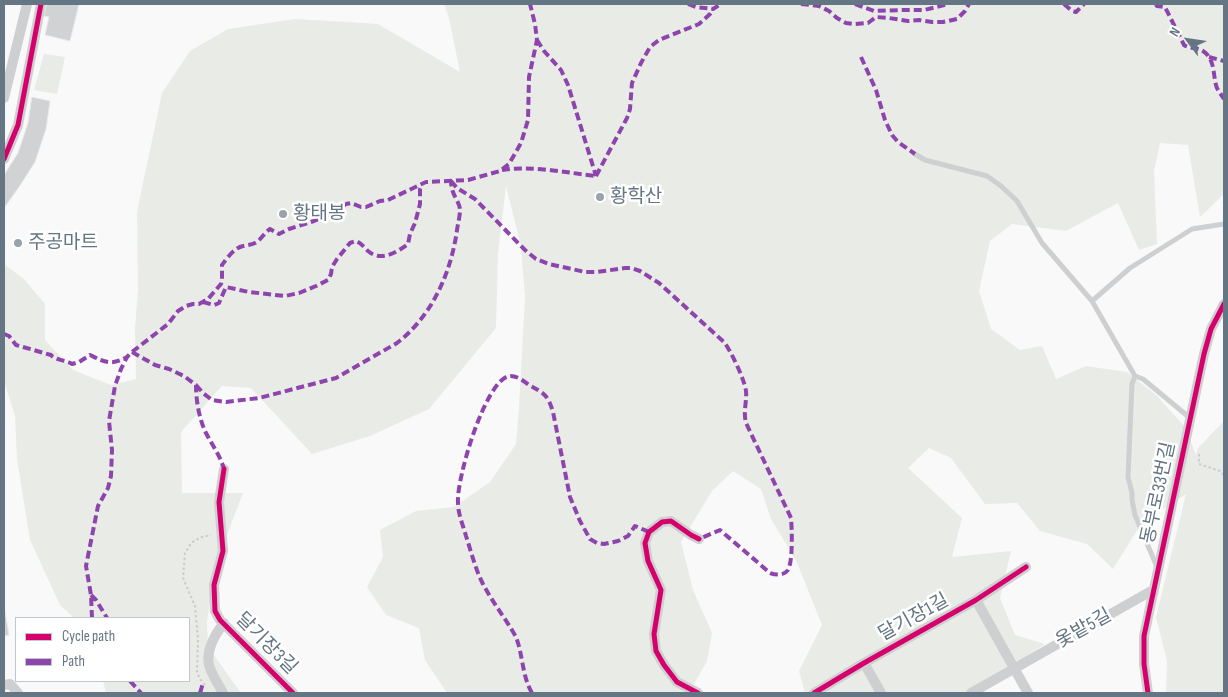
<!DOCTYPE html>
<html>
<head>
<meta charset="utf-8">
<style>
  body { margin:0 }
  #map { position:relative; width:1228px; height:697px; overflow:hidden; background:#f9f9f9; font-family:"Sofia Sans Condensed",sans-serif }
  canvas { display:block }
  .frame { position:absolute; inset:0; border:5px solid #647583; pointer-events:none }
  .legend { position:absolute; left:15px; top:617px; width:175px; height:65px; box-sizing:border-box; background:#fff; border:1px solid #c1c8cd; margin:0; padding:6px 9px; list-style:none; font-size:15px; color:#647583 }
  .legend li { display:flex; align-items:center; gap:10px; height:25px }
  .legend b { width:25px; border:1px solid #c1c8cd }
  .north { position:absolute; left:1163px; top:15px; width:50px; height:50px; -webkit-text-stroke:4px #fff; paint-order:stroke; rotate:301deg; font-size:14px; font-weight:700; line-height:20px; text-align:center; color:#647583 }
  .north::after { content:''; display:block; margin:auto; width:18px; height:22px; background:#647583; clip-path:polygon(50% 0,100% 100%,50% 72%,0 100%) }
</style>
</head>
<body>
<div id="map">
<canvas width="1228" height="697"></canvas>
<div class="frame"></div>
<ul class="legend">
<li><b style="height:6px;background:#d6006c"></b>Cycle path</li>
<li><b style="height:6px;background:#8e44ad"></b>Path</li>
</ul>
<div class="north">N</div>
</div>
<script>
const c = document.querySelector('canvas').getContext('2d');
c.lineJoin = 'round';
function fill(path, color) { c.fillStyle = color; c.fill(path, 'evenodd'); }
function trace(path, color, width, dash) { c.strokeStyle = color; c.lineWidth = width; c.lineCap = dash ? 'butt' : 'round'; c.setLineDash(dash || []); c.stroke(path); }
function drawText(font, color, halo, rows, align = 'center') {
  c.font = font + ' "Sofia Sans Condensed","Noto Sans KR",sans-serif'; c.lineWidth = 5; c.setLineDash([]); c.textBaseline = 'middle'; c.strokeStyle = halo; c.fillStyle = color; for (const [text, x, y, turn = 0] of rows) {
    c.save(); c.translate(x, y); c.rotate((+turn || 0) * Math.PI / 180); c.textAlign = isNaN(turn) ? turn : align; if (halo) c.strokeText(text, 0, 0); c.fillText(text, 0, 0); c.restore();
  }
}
const green = new Path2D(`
  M444 4H1224V194L1200 217 1188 145 1160 143 1154 171 1157 244 1139 250 1118 203 1066 231 1012 224 990 241 979 291 991 329 1020 350 1042 346 1056 379 1086 366 1127 372 1156 395 1185 427 1196 455 1198 448 1224 421V693H1166L1167 661 1156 617 1186 494 1141 524 1113 569 1087 544 1040 531 1017 503 985 504 951 458 929 448 908 468 962 518 952 557 1011 551 1000 598 1015 635 1045 644 969 693H805L799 671 822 625 796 560 771 519 761 489 733 471 712 491 681 542 693 590 712 633 707 661 689 693H447L425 660 419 628 386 615 367 587 383 557 380 530 416 511 454 507 490 482 516 444 519 408 525 298 521 246 506 186 498 253 496 328 429 409 370 436 312 454 251 388 222 386 181 432 182 493H243L215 566 207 622 208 647 241 693H106L103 681H189V618H74L60 605 30 540 17 459 15 416 4 381V265H5L24 279 45 304V340L73 370 111 385 136 379 135 328 138 290 137 212 162 93 190 51 228 29 295 19 378 24 460 72 449 18Z
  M44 54 65 57 57 94 34 90Z`);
const building = new Path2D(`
  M47 4H79L70 41 45 35 49 17 44 16Z
  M32 97 50 101 46 129 35 162 19 187 4 208V175L18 153 28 123Z
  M4 606 9 635 4 636Z`);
const path = new Path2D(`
  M1199 454V464L1220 471 1224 475
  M205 685 200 679 197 672 198 639 195 606 183 578 185 553 190 545 194 541 202 537 211 535`);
const lane = new Path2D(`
  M915 154 925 160 987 176 1001 186 1017 201 1042 243 1092 301 1135 376 1143 379 1190 418
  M1092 301 1130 268 1192 229 1224 224
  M1135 376 1132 384 1128 477 1132 493V500L1135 515 1157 567`);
const street = new Path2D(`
  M4 98 27 4
  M4 159 18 125 41 4
  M224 469 219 502 223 551 214 585 215 611 220 620 293 693
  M976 600 1028 693
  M864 663 881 693
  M4 685 10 684 18 693
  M223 693C219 685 213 677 210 668 204 653 215 634 224 623
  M698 693 677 682 664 665 656 651 654 634 661 590 648 561 645 543 649 532 662 522 671 521 691 535 699 539
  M814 693 864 663 976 600 1026 567
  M971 693 1153 590
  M1148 693 1144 664V636L1204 354 1211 329 1224 304`);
const quiet = new Path2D(`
  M688 4 696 7 713 9 721 4
  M801 4 819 6 829 11 837 18 846 23 855 24 868 23 876 17 889 18 908 21 919 20 932 22H943L957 19 965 11 969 4
  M855 4 874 11 903 10H924L949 4
  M1064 4 1072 11 1076 12 1084 4
  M1156 4 1157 6 1165 7 1184 45C1190 49 1197 47 1203 51 1215 59 1213 74 1216 85 1217 90 1221 94 1224 99
  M537 40 544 51 561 70 568 85 596 176
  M861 57 876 90 885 120 892 135 898 142 915 154
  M1209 57 1224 61
  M502 170C530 165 568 173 596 176
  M596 176 627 118 630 109 632 83 641 63 650 47 659 40 699 24 710 14 713 9
  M451 181 457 188 475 199 525 250 536 259 549 264 585 272H597L625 268H631L640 271 659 283 725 343C732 354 744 378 746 391 747 402 743 411 746 423L791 518C792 529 793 561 788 570 784 576 775 575 770 573L720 530 699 539
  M203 302 214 305 219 303 226 287 249 292 285 296 299 293 316 286 328 280 331 274 332 267 337 259 350 243 356 241C361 243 364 247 368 251 381 262 396 253 408 244L410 234 415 223 420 204V189L422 184
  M4 334 9 336 16 345 51 355C55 360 65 360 72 364L79 362 90 355C105 362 111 366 127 357
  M132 352 155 365 169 369 184 376 196 385C196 400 199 419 206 433 212 445 220 455 224 469
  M196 385 203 393 212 400 226 402 259 398 336 378 397 343C432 316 451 273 457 230 458 223 460 216 460 210 460 204 455 198 453 192 452 189 451 185 451 181
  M91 595 96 600 107 618
  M92 618 91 595 86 566 98 506 108 488 111 476 112 450 109 421 115 386 121 369 127 357 132 352 168 324 178 311 186 306 193 304H199L208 299 221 284 222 279V265C227 258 234 248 243 246 247 245 251 245 255 243 261 240 264 233 270 229L279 234 289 229 314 221 335 212 346 204 351 203 361 207H366L380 201 388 200 426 182 468 180 500 171 509 164 521 143 528 120 529 77 537 40 535 24 530 4
  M130 681 141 693
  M200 693 203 683
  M532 693C522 676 523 655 516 637 506 619 492 602 482 582 475 568 471 551 466 536 463 525 458 514 458 503 456 480 485 381 509 376 516 375 524 381 529 385 544 393 548 395 553 412L570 497 580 521 590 539 597 543 604 544 618 541 628 536 635 526 649 532`);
const cycleway = new Path2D(`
  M4 159 18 125 41 4
  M224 469 219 502 223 551 214 585 215 611 220 620 293 693
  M698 693 677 682 664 665 656 651 654 634 661 590 648 561 645 543 649 532 662 522 671 521 691 535 699 539
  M814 693 864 663 976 600 1026 567
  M1148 693 1144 664V636L1204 354 1211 329 1224 304`);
const markers = [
  [600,197,5,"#98a3ac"],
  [283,214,5,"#98a3ac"],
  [18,243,5,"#98a3ac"]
];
const poiNames = [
  ["황학산",610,197],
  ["황태봉",293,214],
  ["주공마트",28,243]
];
const streetNames = [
  ["동부로33번길",1159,493,-78],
  ["달기장1길",914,618,-29],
  ["옻밭5길",1084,629,-29],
  ["달기장3길",266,644,45]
];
fill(green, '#e8ebe6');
fill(building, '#d0d2d3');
trace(building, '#e8e8e8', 1);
trace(path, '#cbcccd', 2, [2.5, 2.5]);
trace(lane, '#cecfd0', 5);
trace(street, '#cecfd0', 10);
trace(quiet, '#8e44ad', 4, [8, 4]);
trace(cycleway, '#d6006c', 5);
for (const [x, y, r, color] of markers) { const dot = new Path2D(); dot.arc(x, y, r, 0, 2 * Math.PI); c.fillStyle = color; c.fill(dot); trace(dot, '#fff', 2); }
drawText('19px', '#647583', '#fff', poiNames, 'left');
drawText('19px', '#647583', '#fff', streetNames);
</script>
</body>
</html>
